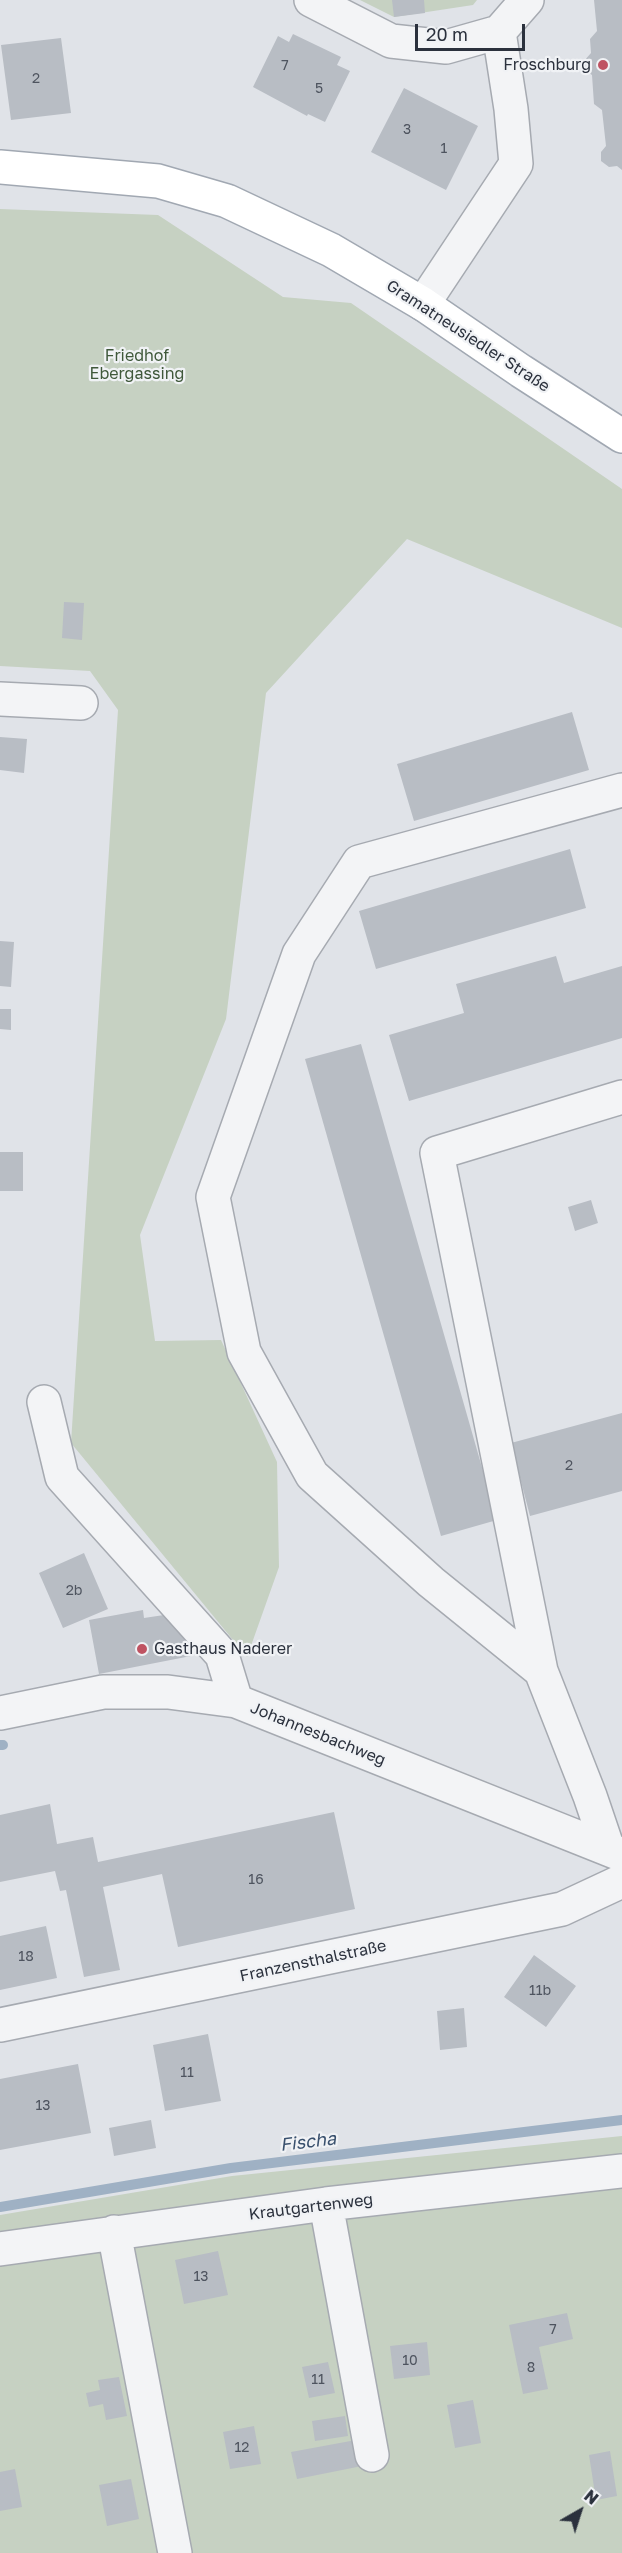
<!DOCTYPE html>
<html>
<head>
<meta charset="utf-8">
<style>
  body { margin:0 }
  #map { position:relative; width:622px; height:2553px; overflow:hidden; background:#e0e3e8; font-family:"Golos Text",sans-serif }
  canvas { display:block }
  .north { position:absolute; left:550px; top:2481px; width:60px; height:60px; -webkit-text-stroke:4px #f0f2f5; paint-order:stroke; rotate:39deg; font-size:16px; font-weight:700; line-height:24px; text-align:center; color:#2b313d }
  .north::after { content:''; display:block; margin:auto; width:21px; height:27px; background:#2b313d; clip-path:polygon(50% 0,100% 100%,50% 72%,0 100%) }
  .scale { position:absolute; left:415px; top:24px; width:110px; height:27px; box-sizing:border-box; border:3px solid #2b313d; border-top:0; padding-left:8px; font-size:18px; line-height:21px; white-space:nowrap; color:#2b313d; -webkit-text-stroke:4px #f0f2f5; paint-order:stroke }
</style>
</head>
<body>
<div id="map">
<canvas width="622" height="2553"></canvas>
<div class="north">N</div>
<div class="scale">20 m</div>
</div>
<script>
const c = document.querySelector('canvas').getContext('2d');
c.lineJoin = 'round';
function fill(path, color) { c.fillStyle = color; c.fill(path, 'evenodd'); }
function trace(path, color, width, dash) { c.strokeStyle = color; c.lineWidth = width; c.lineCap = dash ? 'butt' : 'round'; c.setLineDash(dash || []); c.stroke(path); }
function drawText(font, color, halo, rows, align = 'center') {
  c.font = font + ' "Golos Text",sans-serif'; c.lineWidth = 4.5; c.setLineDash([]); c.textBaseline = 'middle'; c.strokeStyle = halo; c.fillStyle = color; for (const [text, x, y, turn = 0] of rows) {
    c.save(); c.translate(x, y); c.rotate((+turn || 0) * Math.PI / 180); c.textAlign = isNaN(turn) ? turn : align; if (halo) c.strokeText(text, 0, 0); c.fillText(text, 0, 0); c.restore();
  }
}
const green = new Path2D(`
  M360 0H477L473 5 394 17Z
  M0 209 158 215 283 297 351 303 622 489V628L407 539 266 693 226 1019 140 1235 155 1341 221 1340 277 1462 279 1567 247 1657 71 1443 118 710 90 671 0 666Z
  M622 2136V2553H0V2215L232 2176Z`);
const stream = new Path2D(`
  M0 1745H3
  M0 2207 231 2168 622 2120`);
const building = new Path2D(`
  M392 0H424L425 13 394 17Z
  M594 0H622V170L617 166 609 167 601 161V152L606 146 602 110 594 104 592 75 585 70 584 61 591 53 590 39 597 31Z
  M293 34 341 57 337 65 350 71 325 122 308 114 307 116 253 87 278 36 289 42Z
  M61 38 71 113 11 120 1 45Z
  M404 88 478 126 446 190 371 152Z
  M64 602 84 603 82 640 62 638Z
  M572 712 589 770 414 821 397 764Z
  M0 737 27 739 24 773 0 770Z
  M570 849 586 908 376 969 359 911Z
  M0 941 14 942 11 987 0 986Z
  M556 956 564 983 622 966V1038L409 1101 389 1035 464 1013 456 984Z
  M0 1009H11V1030L0 1029Z
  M361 1044 497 1520 441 1536 305 1059Z
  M0 1152H23V1191H0Z
  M591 1200 598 1223 575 1231 568 1207Z
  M622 1413V1491L530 1516 511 1443Z
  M84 1553 108 1609 63 1628 39 1573Z
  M143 1610 144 1618 164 1615 196 1650 191 1656 99 1674 89 1620Z
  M50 1804 57 1844 93 1837 98 1862 334 1812 355 1909 178 1947 162 1874 103 1887 120 1970 84 1977 66 1890 60 1891 55 1871 0 1882V1815Z
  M46 1926 57 1978 0 1990V1936Z
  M534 1955 576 1986 546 2027 504 1997Z
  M464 2008 467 2047 440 2050 437 2011Z
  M208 2034 221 2101 165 2111 153 2045Z
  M78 2064 91 2133 0 2150V2079Z
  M151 2120 156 2148 114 2156 109 2128Z
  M218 2251 228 2295 184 2304 175 2260Z
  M567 2313 573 2339 539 2347 548 2389 523 2394 509 2325Z
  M427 2342 430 2375 394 2379 390 2346Z
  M328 2362 335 2393 309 2398 302 2367Z
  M119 2377 127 2416 106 2420 103 2404 89 2407 86 2393 100 2390 98 2380Z
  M473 2400 481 2443 455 2448 447 2405Z
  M345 2416 348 2436 315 2441 312 2421Z
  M254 2426 261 2464 230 2469 223 2432Z
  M356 2440 362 2466 297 2479 291 2452Z
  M610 2451 617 2496 596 2500 589 2455Z
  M15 2469 22 2507 0 2511V2472Z
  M131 2479 139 2519 107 2526 99 2485Z`);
const minor = new Path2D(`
  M311 0 391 41 446 47 499 32 527 0
  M423 304 516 164 511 109 499 32
  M0 699 81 703
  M44 1402 62 1477 222 1655 236 1701
  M541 1671 431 1582 312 1475 244 1352 213 1197 299 954 359 862 622 790
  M0 1713 103 1692H168L236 1701 620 1854
  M608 1849 590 1796 541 1671 437 1153 622 1097
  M0 2025 562 1909 622 1881
  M326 2204 372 2455
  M114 2232 175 2553
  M0 2249 326 2204 622 2171`);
const major = new Path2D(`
  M0 167 158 181 227 201 331 250 423 304 521 371 622 436`);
const markers = [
  [603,65,6,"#bf5362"],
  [142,1649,6,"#bf5362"]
];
const numberNames = [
  ["7",285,66],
  ["2",36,79],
  ["5",319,89],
  ["3",407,130],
  ["1",444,149],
  ["2",569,1466],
  ["2b",74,1591],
  ["16",256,1880],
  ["18",26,1957],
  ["11b",540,1991],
  ["11",187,2073],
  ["13",43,2106],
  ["13",201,2277],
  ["7",553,2330],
  ["10",410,2361],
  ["8",531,2368],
  ["11",318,2380],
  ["12",242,2448]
];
const poiNames = [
  ["Froschburg",591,65],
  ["Gasthaus Naderer",154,1649,"left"]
];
const streetNames = [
  ["Gramatneusiedler Straße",468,336,33],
  ["Johannesbachweg",318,1734,22],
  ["Franzensthalstraße",313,1961,-12],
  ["Krautgartenweg",311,2207,-7]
];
const parkNames = [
  ["Friedhof",137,356],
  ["Ebergassing",137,374]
];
const waterNames = [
  ["Fischa",308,2142,-7]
];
fill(green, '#c6d1c2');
trace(stream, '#9fb1c4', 10);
fill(building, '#b8bdc4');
trace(minor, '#a6aab1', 36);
trace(major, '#a1a8b2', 36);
trace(minor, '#f3f4f6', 33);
trace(major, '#fff', 33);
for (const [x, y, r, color] of markers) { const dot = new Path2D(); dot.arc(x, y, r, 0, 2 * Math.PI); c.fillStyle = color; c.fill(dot); trace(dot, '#f0f2f5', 2); }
drawText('14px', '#4e545f', null, numberNames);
drawText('16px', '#2b313d', '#f0f2f5', poiNames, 'right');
drawText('16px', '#2b313d', '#f0f2f5', streetNames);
drawText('16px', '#3f583a', '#f0f2f5', parkNames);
drawText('italic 18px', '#39506d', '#f0f2f5', waterNames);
</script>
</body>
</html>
